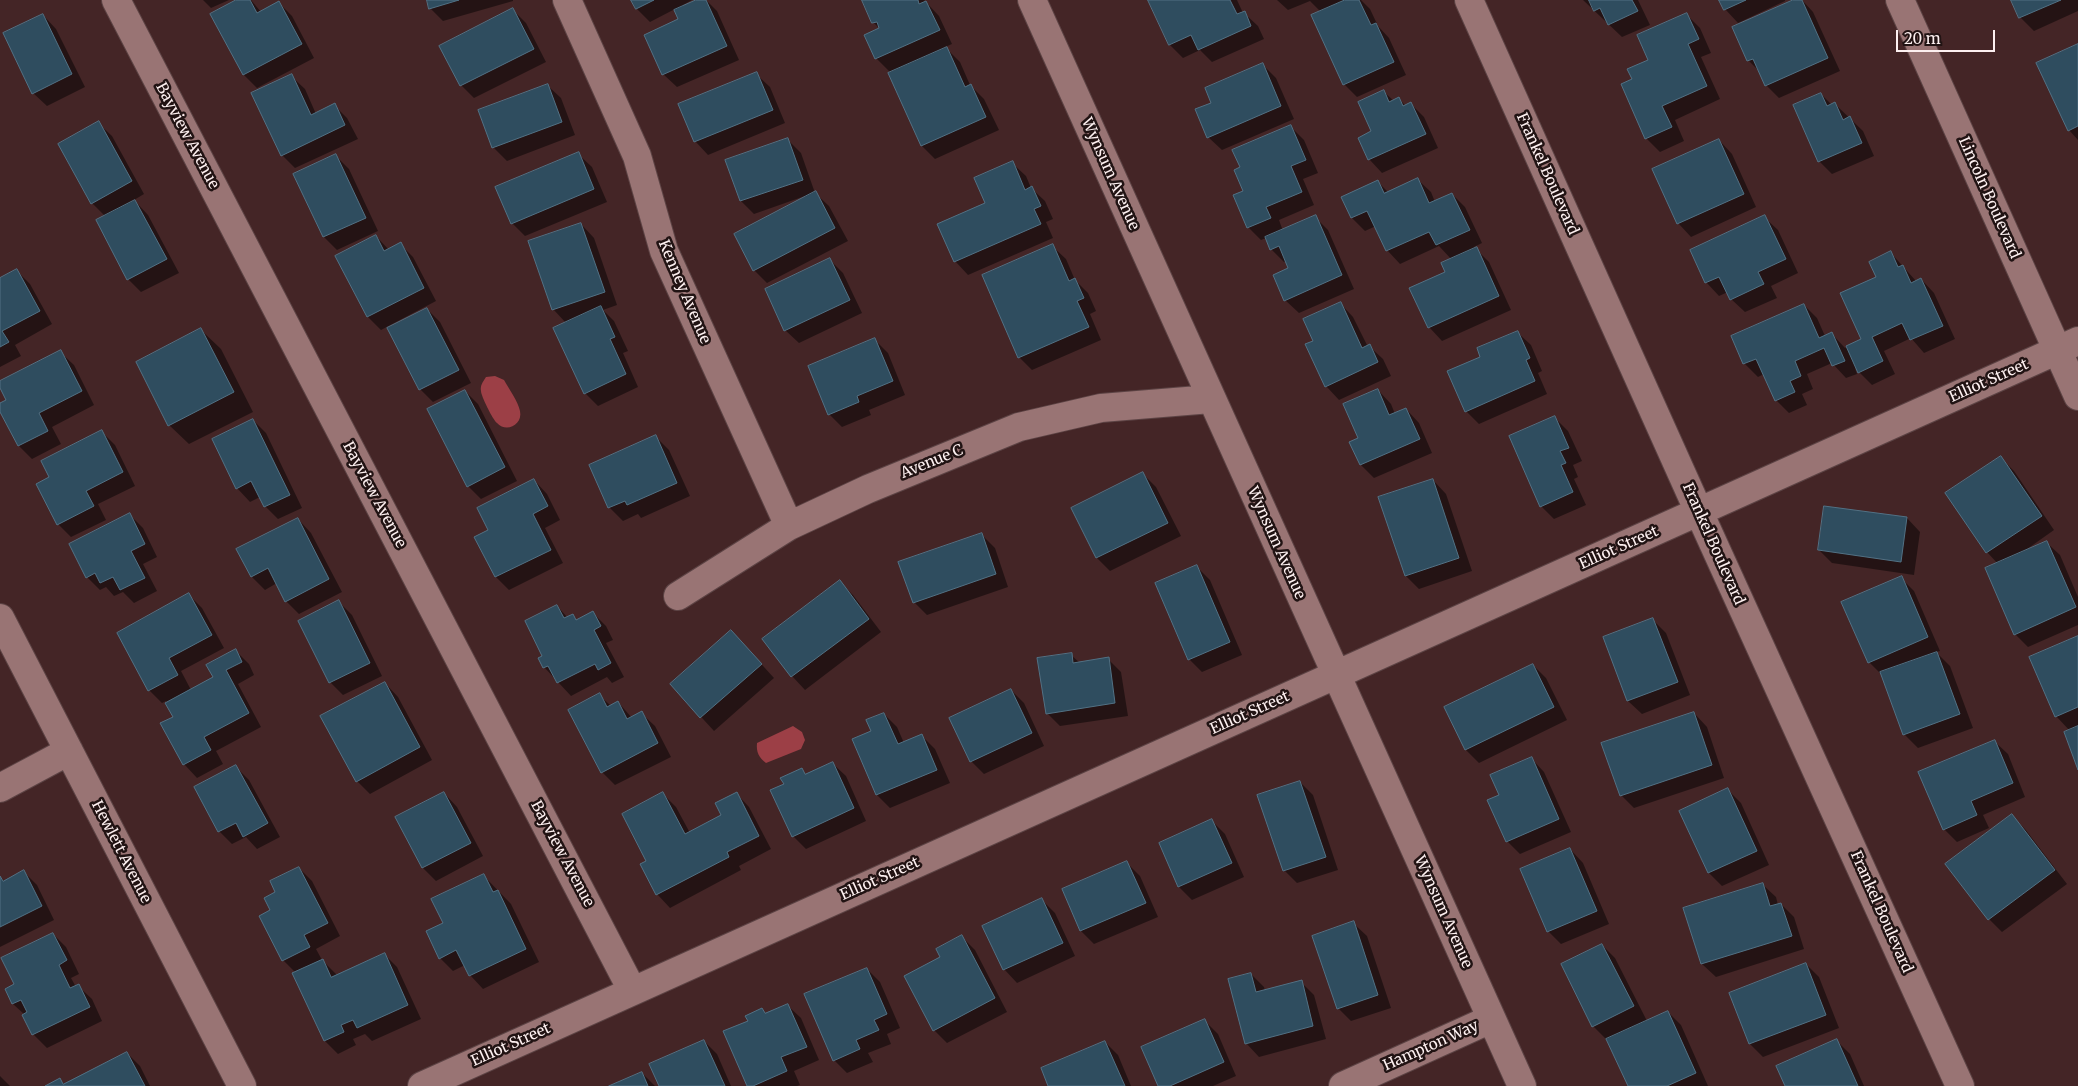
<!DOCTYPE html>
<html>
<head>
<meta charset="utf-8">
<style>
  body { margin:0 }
  #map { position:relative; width:2078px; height:1086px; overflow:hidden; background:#442526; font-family:Merriweather,serif }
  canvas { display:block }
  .scale { position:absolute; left:1896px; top:30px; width:99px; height:22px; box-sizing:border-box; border:2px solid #fdf0f0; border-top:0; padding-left:6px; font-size:15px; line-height:18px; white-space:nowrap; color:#fdf0f0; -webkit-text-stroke:4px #211313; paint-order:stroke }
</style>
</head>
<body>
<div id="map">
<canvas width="2078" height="1086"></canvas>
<div class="scale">20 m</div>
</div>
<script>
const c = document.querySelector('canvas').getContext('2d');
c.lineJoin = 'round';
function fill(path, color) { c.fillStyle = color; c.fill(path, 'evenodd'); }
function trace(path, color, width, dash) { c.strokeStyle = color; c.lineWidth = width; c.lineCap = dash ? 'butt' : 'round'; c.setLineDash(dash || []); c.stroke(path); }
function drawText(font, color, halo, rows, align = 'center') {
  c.font = font + ' Merriweather,serif'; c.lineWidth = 5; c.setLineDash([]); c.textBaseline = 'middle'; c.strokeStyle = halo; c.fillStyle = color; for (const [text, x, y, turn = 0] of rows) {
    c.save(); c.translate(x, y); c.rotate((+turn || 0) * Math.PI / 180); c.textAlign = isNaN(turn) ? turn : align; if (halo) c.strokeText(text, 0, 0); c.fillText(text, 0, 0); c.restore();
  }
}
const water = new Path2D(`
  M495 376 504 380C509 389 518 401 520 411 523 425 506 433 497 423 493 420 481 396 481 391 480 385 483 382 486 377Z
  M793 726 802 732 805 740 801 749 766 763C759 758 756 752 757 743Z`);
const shadow = new Path2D(`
  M203 0H229L211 8Z
  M238 0H251L261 12 279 3 292 16 314 58 257 88 244 75 212 15Z
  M428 0H513V1L443 21 430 8Z
  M632 0H692L683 5 684 7 699 0H706L717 11 739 60 677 87 663 74 680 20 675 9 650 22 637 9Z
  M864 0H924L939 16 952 44 945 47 960 62 970 85 984 99 999 130 935 159 922 146 890 72 876 58 880 29 873 22Z
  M1150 0H1237L1243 13H1244L1258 26 1264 39 1212 62 1200 50 1183 58 1170 45Z
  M1277 0H1361L1370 9 1378 26 1389 38 1406 75 1357 97 1344 84 1321 12 1310 1 1288 10Z
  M1583 0H1638L1650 25 1622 37Z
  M1721 0H1785V1L1738 23 1725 9Z
  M1797 0H1802L1813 12 1840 71 1779 98 1766 85 1760 72 1748 60Z
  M2013 0H2078V11L2034 31 2020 17Z
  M513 10 526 23 546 62 474 98 461 85Z
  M43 15 56 29 85 87 47 106 33 93Z
  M1687 15 1700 28 1711 53 1701 57 1720 99 1675 120 1684 141 1660 152 1646 138 1623 85 1633 80Z
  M2078 45V140L2069 130Z
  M1263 65 1276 78 1294 119 1222 150 1208 137 1213 103Z
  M756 74 770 87 785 123 708 155 695 141Z
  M291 76 305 89 316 114 334 105 347 118 358 139 295 168 282 155Z
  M547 85 561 98 575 135 507 161 494 148 480 110Z
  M1384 92 1394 101 1399 99 1406 106 1411 104 1424 117 1438 148 1382 173 1369 159 1373 132Z
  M1821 94 1832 105 1835 104 1863 131 1874 156 1832 174 1819 161Z
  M98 123 112 136 144 194 134 200 148 215 179 273 141 292 128 279 106 217 92 203Z
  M1291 127 1304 140 1318 173 1303 179 1314 205 1279 220 1283 231 1315 217 1328 230 1354 289 1299 313 1285 300 1290 269 1286 261 1284 262 1271 249 1266 238 1261 240 1248 227 1241 168Z
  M788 140 801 153 815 193 829 206 848 241 767 283 754 270 805 198V196L754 214 741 201 727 161Z
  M1719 140 1732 154 1756 207 1691 237 1678 223Z
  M578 154 592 167 607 202 525 236 512 223Z
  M336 156 349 169 378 231 337 250 324 237Z
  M1012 163 1026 176 1031 188 1045 201 1053 219 1046 222 1053 238 968 275 955 261 986 204Z
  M1417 179 1431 192 1435 202 1452 194 1465 207 1482 243 1474 247 1489 262 1511 310 1442 341 1429 327 1452 260 1439 246 1400 264 1387 250 1376 226 1365 231 1352 218 1377 181 1389 193Z
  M1764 217 1778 230 1798 273 1771 286 1777 298 1745 312 1731 299 1728 292 1719 296 1706 282Z
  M581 224 594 238 617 305 603 310 614 321 628 351 623 353 638 387 598 406 585 393 566 323 553 309Z
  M376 236 389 250 400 244 413 257 436 301 381 330 368 317 336 257Z
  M1052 246 1066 259 1075 280 1088 293 1096 311 1090 314 1101 340 1032 370 1019 357Z
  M1891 253 1916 281 1921 279 1934 293 1955 339 1924 353 1911 338 1884 351 1895 374 1872 385 1855 368 1857 374 1846 378 1832 363 1807 374 1813 389 1802 394 1807 405 1789 413 1776 400 1764 374 1758 377 1744 363 1804 305 1817 318 1825 336 1832 334 1845 348 1862 340 1877 278Z
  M830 260 843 273 862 313 799 343 785 330Z
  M16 270 30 284 52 324 15 345 21 356 0 367V279Z
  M1340 303 1353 317 1368 347 1369 346 1383 359 1391 376 1339 400 1326 386 1315 342Z
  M427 309 440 322 471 383 433 402 420 389Z
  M201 330 221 349 253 412 189 444 169 425Z
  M1517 332 1531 345 1542 371 1538 373 1547 394 1479 424 1466 411 1482 357Z
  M875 340 888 353 905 395 869 410 871 415 842 427 829 414Z
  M60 352 74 365 94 405 52 427 61 444 32 459 19 446 0 409V404L8 400 0 382Z
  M1378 390 1391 404 1395 414 1406 409 1419 423 1432 453 1374 478 1361 465 1359 439Z
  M465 391 478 404 517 481 481 499 468 486Z
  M1555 418 1568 431 1582 461 1573 465 1578 477 1574 479 1586 505 1554 519 1541 506Z
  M253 420 266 433 302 508 278 519 265 506 260 497 250 502 237 488Z
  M102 432 115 445 135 486 98 504 106 520 71 537 58 524 51 478Z
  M656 437 669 450 690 496 641 518 638 514 623 521 609 507Z
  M2001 458 2014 471 2054 530 2020 554 2046 542 2060 555 2078 597V625L2028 647 2015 634 1998 564 1987 552Z
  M1143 474 1156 487 1181 536 1110 571 1097 558 1073 508Z
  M534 480 547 494 560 520 545 528 563 563 509 590 496 577 476 537 490 531Z
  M1433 480 1446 494 1472 571 1419 589 1406 576Z
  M130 515 143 528 157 557 143 564 157 591 134 603 123 592 114 596 106 587 100 590 87 577Z
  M1907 518 1920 532 1914 575 1832 563 1819 550Z
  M298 519 311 533 342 592 299 614 286 601 277 583 265 590 252 577Z
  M982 535 995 548 1008 587 927 615 914 602Z
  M1197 567 1210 580 1242 655 1202 672 1189 659Z
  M1901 578 1914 591 1940 651 1936 652 1950 666 1973 728 1918 748 1904 734 1883 676 1869 662Z
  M840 582 853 595 881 632 805 690 792 676 764 639Z
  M189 595 202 608 224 648 181 671 191 690 215 678 236 651 249 664 254 675 238 684 261 727 216 751 223 764 197 778 184 764 174 717 166 701 162 703 149 690Z
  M339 602 352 615 382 676 343 695 330 682Z
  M557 606 568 618 572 616 577 621 593 613 606 626 613 640 606 643 624 677 612 683 607 677 571 696 558 682 544 667V656Z
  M1653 620 1666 633 1690 695 1642 714 1628 701 1605 638Z
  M2078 638V767L2070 731 2056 716Z
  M744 645 774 678 714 731 671 684Z
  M1071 655 1080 663 1108 659 1121 672 1128 716 1060 726 1047 713Z
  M1533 665 1546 678 1567 720 1479 763 1466 750 1446 708Z
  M385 683 398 697 432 760 370 794 357 781Z
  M1011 690 1024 703 1044 746 984 774 971 761Z
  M599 695 611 706 618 702 632 718 641 713 655 726 671 757 615 785 602 772Z
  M1694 713 1707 727 1724 778 1634 808 1621 795Z
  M884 714 897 727 904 743 922 736 935 749 950 783 890 808 877 795 854 739 873 731Z
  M1994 741 2008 754 2025 797 1983 815 1989 828 1957 842 1944 829Z
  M1531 758 1544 772 1571 832 1520 854 1507 841 1500 796Z
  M832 763 846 776 866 821 806 849 793 836 785 785 801 770 806 775Z
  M236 767 249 780 280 837 257 849 246 837 232 844 219 831Z
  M1300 782 1313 795 1338 870 1297 883 1284 870Z
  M1728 790 1741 803 1769 865 1722 886 1709 873 1681 812Z
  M444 793 457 807 483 856 436 881 423 868Z
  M736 793 749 807 771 849 739 866 741 870 670 908 657 894 648 862 663 794 676 807 690 833 723 816Z
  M2012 816 2025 829 2067 884 2002 932 1989 919Z
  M1212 821 1225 834 1244 877 1192 900 1179 887 1160 844Z
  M1570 849 1583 863 1609 924 1561 944 1548 931Z
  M1127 863 1140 876 1158 917 1094 944 1081 931 1064 890Z
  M299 868 312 881 340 936 316 949 322 960 337 975 384 954 397 967 421 1019 372 1041 365 1034 353 1039 356 1045 338 1054 325 1041 296 973 283 960 271 911 277 893Z
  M24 872 37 885 54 920 0 947V877L5 881Z
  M483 875 511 904 539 962 483 989 470 975 465 965 453 971 440 958 445 924Z
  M1762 884 1776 897 1778 905 1781 904 1794 917 1804 949 1716 977 1702 964Z
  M1042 900 1055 913 1075 956 1017 983 1004 969Z
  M1353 923 1367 936 1391 1008 1351 1021 1338 1008Z
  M53 934 66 947 79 974 71 978 76 987 78 986 92 999 102 1021 47 1048 34 1035 25 1015 13 1004 7 989 15 985Z
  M962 937 975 950 1007 1012 947 1043 934 1030 942 958Z
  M1602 945 1615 958 1647 1021 1668 1012 1681 1025 1708 1086H1629L1606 1039 1593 1026Z
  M1806 964 1819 977 1839 1028 1763 1057 1750 1044Z
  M867 969 880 982 900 1028 887 1034 891 1044 868 1053 873 1062 847 1073 834 1060Z
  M1251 974 1264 987 1265 991 1301 982 1314 995 1326 1039 1259 1057 1246 1043Z
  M787 1005 801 1018 819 1060 794 1071 800 1085 797 1086H748L749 1022 762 1010 766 1014Z
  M1204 1020 1218 1034 1236 1076 1213 1086H1159Z
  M704 1041 717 1054 731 1086H660Z
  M1837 1041 1850 1054 1864 1086H1786Z
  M1105 1042 1118 1055 1131 1086H1050Z
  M127 1053 140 1066 150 1086H48L60 1080 64 1084Z
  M642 1073 655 1086H612Z
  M0 1076 10 1086H0Z`);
const building = new Path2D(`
  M236 0H250L257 13 279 1 302 44 243 75 210 14Z
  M427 0H459L429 9Z
  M631 0H654L636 9Z
  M696 0H706L727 46 662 75 644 35 678 19 674 10Z
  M862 0H918L919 4 926 1 940 30 875 59 864 35 879 28 877 22 872 23Z
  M1148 0H1230L1237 14 1245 11 1251 26 1198 50 1191 35 1169 45Z
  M1345 0H1359L1371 25 1376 23 1394 62 1343 85 1311 15Z
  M1589 0H1632L1638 11 1608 25 1600 8 1594 11Z
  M1719 0H1746L1724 10Z
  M1793 0H1802L1828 58 1765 86 1753 59 1747 61 1732 27Z
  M2011 0H2061L2019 18Z
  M513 8 534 49 460 86 439 46Z
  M1687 13 1699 39 1688 44 1707 86 1662 106 1672 127 1645 139 1621 84 1632 79 1627 69 1648 60 1637 35Z
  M43 14 72 74 32 94 3 33Z
  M2078 44V126L2068 131 2036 63Z
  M947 47 965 87 971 84 986 117 921 146 888 73Z
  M1263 63 1281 106 1207 138 1195 109 1211 103 1205 88Z
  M757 72 773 110 694 142 678 104Z
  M292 74 311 115 335 103 345 125 281 156 251 93Z
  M548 84 562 122 492 148 478 110Z
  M1384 90 1389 102 1399 97 1403 106 1411 102 1426 134 1368 160 1358 138 1371 131 1358 102Z
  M1821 93 1827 106 1835 102 1843 120 1850 116 1862 143 1818 162 1793 105Z
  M99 121 132 181 91 204 58 144Z
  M1291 125 1306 160 1291 166 1302 192 1266 207 1271 218 1247 228 1233 195 1243 191 1234 170 1240 167 1232 150Z
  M788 138 803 180 740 201 725 160Z
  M1719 139 1744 194 1677 224 1652 169Z
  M579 152 594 189 511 224 495 187Z
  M336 154 366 218 323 237 293 174Z
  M1013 161 1025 190 1032 186 1041 206 1034 209 1041 224 954 262 937 224 985 203 974 178Z
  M1418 178 1429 203 1452 193 1470 230 1436 245 1429 232 1386 251 1367 211 1351 218 1341 197 1378 180 1384 193Z
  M816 191 835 228 753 271 734 234Z
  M135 200 167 259 127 280 96 220Z
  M1316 215 1342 275 1284 301 1273 275 1288 268 1279 246 1270 250 1265 237Z
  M1765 215 1786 259 1758 272 1764 284 1730 300 1719 277 1705 283 1690 250Z
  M581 223 605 292 552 310 528 241Z
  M376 235 384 251 401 242 424 288 367 317 335 256Z
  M1053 244 1069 281 1075 278 1084 298 1077 301 1089 327 1018 358 982 275Z
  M1477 247 1499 296 1428 328 1409 288 1445 272 1441 263Z
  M1891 251 1898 267 1903 265 1911 283 1921 278 1943 326 1910 340 1902 323 1872 337 1883 361 1858 373 1846 346 1861 339 1840 293 1876 277 1869 262Z
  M830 258 850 300 784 331 765 289Z
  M17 269 40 311 2 331 9 342 0 347V278Z
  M1341 302 1362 348 1370 344 1378 362 1325 387 1305 344 1313 341 1303 319Z
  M1804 304 1819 338 1832 332 1845 361 1832 366 1824 348 1795 361 1801 376 1790 381 1795 392 1775 401 1756 359 1743 364 1731 336Z
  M601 306 615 337 610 339 626 374 584 394 553 328Z
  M427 308 459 370 419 390 387 328Z
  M201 328 234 392 168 426 136 362Z
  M1518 331 1530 358 1526 360 1535 381 1465 412 1447 371 1480 357 1477 348Z
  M875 338 893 381 857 396 859 402 828 415 808 366Z
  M61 350 82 391 39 413 48 431 18 446 0 412V403L6 400 0 388V381Z
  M1378 389 1389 415 1406 408 1420 439 1360 465 1349 442 1358 438 1343 404Z
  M465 390 505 467 467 487 427 409Z
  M1555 416 1569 448 1560 451 1566 463 1561 465 1573 492 1540 507 1509 436Z
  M253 419 290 495 264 507 251 481 236 489 212 439Z
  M102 430 123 472 86 491 94 506 57 525 36 484 49 477 41 461Z
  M656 435 677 483 627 505 625 501 608 508 589 465Z
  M2001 456 2042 516 1986 553 1945 493Z
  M1143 472 1168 523 1096 558 1071 508Z
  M534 479 548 506 533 514 551 550 495 577 474 537 488 530 477 508Z
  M1433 479 1459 558 1405 576 1378 497Z
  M1824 506 1907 517 1901 562 1818 550Z
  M130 513 145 544 131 551 145 578 120 590 113 577 100 583 95 573 86 578 69 544Z
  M298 518 329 579 285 602 268 568 251 577 236 549Z
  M982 533 996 574 913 603 898 562Z
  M2047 541 2076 607 2014 635 1985 568Z
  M1197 565 1230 642 1188 660 1155 583Z
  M1902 576 1928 637 1868 663 1841 602Z
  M840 580 869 619 791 677 762 639Z
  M189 593 212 635 169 658 178 675 148 691 117 633Z
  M339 600 370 663 329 683 298 621Z
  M557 605 564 618 573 614 576 620 593 611 601 626 594 630 611 663 598 670 595 664 557 683 548 666 543 668 538 658 542 656 525 621Z
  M1653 618 1678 682 1627 701 1603 637Z
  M731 630 762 664 700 718 670 684Z
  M2078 636V707L2055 717 2029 657Z
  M236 649 242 662 226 670 249 713 204 737 211 750 183 765 160 723 173 717 165 703 213 677 206 665Z
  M1937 652 1960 714 1903 735 1880 672Z
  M1072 653 1073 663 1109 657 1115 703 1046 714 1037 658Z
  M1533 664 1554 707 1465 750 1444 707Z
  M385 682 420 747 356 782 320 716Z
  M1011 689 1032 733 970 762 949 718Z
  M600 693 607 707 618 701 627 719 642 711 658 743 601 773 568 710Z
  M1694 712 1712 765 1620 796 1601 743Z
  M884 713 898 744 922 734 937 770 876 795 852 739 871 731 866 720Z
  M2078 726V770L2064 732Z
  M1995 740 2013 783 1971 801 1977 815 1943 830 1918 772Z
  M1532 757 1559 819 1506 842 1487 800 1499 795 1490 775Z
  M833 762 854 808 792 837 770 790 784 784 780 778 802 768 805 774Z
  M236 765 268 823 243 837 236 823 218 832 194 787Z
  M1300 781 1326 857 1283 871 1257 795Z
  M1728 788 1757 851 1708 873 1679 811Z
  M444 792 471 843 422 868 395 817Z
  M663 792 685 834 721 815 715 803 737 792 759 836 727 852 729 857 656 895 640 864 646 861 622 814Z
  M2012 814 2055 870 1988 920 1945 864Z
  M1212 819 1232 863 1178 887 1159 843Z
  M1570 848 1597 911 1547 932 1520 869Z
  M1127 861 1146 903 1080 931 1062 889Z
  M299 867 328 923 304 935 310 947 282 961 259 916 270 910 264 898 275 892 270 881Z
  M24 870 42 906 0 927V876L3 881Z
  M484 874 493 892 498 890 526 949 469 976 456 950 439 959 426 931 443 923 431 899Z
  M1763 883 1770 906 1781 903 1792 936 1701 964 1683 908Z
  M1042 898 1063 943 1003 970 982 926Z
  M1354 921 1378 995 1337 1009 1312 936Z
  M53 933 67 960 59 965 70 988 79 984 90 1007 32 1035 22 1015 27 1012 21 1000 12 1004 5 989 14 984 1 958Z
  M962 935 995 998 933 1031 904 976 940 957 936 949Z
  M1602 944 1634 1006 1592 1027 1561 964Z
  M385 953 408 1005 357 1028 353 1020 341 1025 344 1032 324 1041 292 973 323 959 331 977Z
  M1806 963 1826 1015 1749 1044 1729 993Z
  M867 968 887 1014 874 1020 879 1030 856 1040 860 1049 833 1061 804 994Z
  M1251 973 1256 992 1302 980 1313 1026 1245 1044 1228 979Z
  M788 1004 807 1047 781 1057 787 1071 753 1086H747L723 1031 748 1021 745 1016 762 1008 765 1013Z
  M1668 1011 1696 1073 1667 1086H1628L1606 1039Z
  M1205 1019 1224 1062 1170 1086H1158L1141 1047Z
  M1837 1039 1858 1086H1785L1776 1066Z
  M704 1040 725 1086H659L649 1064Z
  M1105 1041 1125 1086H1048L1041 1068Z
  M127 1052 145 1086H45L60 1078 63 1084Z
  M642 1072 648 1086H609Z`);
const minor = new Path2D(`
  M116 0 632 990
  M567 0 637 156 664 251 789 526
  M1032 0 1522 1086
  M1469 0 1699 512 1960 1086
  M1900 0 2078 396
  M678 596 789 526 868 489 1019 427 1101 408 1211 399
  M0 618 242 1086
  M0 788 69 751
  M422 1086 2078 341
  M1343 1086 1491 1019`);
const streetNames = [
  ["Bayview Avenue",187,136,62],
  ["Wynsum Avenue",1110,174,66],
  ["Frankel Boulevard",1547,174,66],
  ["Lincoln Boulevard",1989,198,66],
  ["Kenney Avenue",684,292,67],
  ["Elliot Street",1989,381,-24],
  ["Avenue C",932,462,-22],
  ["Bayview Avenue",374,495,62],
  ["Wynsum Avenue",1276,543,66],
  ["Frankel Boulevard",1713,544,66],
  ["Elliot Street",1619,548,-24],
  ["Elliot Street",1250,713,-24],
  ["Hewlett Avenue",121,852,63],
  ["Bayview Avenue",562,854,62],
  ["Elliot Street",880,879,-24],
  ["Wynsum Avenue",1443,912,66],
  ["Frankel Boulevard",1881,912,66],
  ["Elliot Street",511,1045,-24],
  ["Hampton Way",1431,1046,-24]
];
fill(water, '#9c3f46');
fill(shadow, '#0007');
fill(building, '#2f4d5f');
trace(building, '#527184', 1);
trace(minor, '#5c4344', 30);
trace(minor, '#997474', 28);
drawText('15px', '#fdf0f0', '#211313', streetNames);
</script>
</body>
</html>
